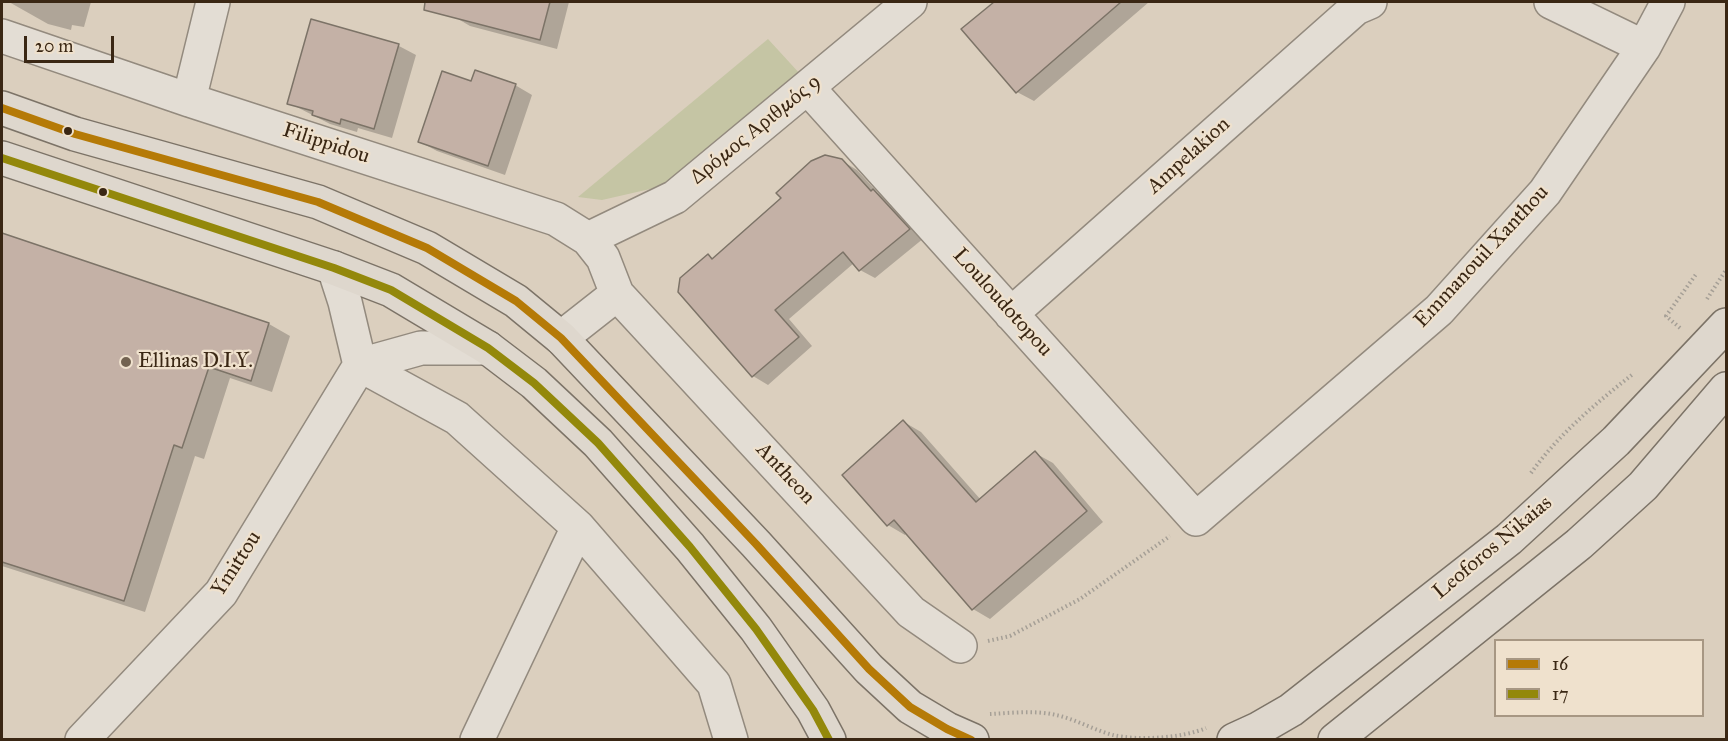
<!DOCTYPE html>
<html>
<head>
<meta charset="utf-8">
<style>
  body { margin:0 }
  #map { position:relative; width:1728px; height:741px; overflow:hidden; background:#dbcfbe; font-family:"IM FELL Great Primer",serif }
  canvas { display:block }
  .frame { position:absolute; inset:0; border:3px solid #3a2714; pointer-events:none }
  .legend { position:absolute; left:1494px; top:639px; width:210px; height:78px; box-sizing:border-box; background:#efe1cd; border:2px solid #a79783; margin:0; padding:8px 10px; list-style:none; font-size:18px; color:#3a2714 }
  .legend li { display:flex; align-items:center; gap:12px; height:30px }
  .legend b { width:30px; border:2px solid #a79783 }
  .scale { position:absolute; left:24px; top:36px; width:90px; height:27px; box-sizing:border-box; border:3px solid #3a2714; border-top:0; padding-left:8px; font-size:18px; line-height:21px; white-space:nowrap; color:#3a2714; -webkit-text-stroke:4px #efe1cd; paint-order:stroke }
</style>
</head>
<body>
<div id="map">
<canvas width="1728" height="741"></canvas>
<div class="frame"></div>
<ul class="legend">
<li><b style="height:8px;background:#b57a07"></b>16</li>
<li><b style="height:8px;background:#93880b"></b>17</li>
</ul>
<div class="scale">20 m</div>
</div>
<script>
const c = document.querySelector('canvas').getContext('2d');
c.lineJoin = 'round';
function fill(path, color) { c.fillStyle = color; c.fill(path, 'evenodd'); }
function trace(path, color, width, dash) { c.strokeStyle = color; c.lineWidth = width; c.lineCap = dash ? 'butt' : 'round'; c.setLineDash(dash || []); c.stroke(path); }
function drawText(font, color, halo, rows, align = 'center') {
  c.font = font + ' "IM FELL Great Primer",serif'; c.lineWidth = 4.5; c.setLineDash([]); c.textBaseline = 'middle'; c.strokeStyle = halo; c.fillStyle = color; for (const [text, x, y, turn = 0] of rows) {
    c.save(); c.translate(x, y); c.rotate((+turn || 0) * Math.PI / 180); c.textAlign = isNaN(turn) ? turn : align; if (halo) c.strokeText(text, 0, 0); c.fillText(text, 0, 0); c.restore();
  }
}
const green = new Path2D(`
  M768 39 801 75 672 184 602 200 578 197Z`);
const shadow = new Path2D(`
  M9 2H91L84 27 72 25 71 30 48 24Z
  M457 2H569L557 49 470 26 453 16Z
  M995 2H1149L1034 101 1017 92 963 29Z
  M313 21 399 46 416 55 392 138 358 128 357 132 330 124 289 103Z
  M472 83 515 85 532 95 505 175 437 151 420 142Z
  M842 161 857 170 878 193 889 199 924 238 875 278 860 270 854 263 789 319 812 346 768 385 753 376 708 256 714 259Z
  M2 235 269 324 290 336 272 392 230 378 204 459 195 456 145 612 2 566Z
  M904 422 921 432 981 500 1035 453 1053 463 1103 522 990 619 973 609 907 533 905 535 888 525Z`);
const building = new Path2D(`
  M425 2H550L540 40 424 10Z
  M994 2H1121L1016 93 961 29Z
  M311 19 399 44 374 129 341 119 340 124 312 115 313 111 287 104Z
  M475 70 516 84 488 166 418 142 442 71 471 81Z
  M825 155 842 159 871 191 873 189 910 229 859 271 843 252 775 310 799 337 752 377 678 292 680 278 708 254 712 259 781 198 776 193 811 161Z
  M2 233 269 323 251 381 209 367 182 448 174 445 124 601 2 562Z
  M903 420 976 502 1035 451 1087 511 972 610 894 520 887 526 842 475Z`);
const path = new Path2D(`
  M1707 299 1726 270
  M1680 328 1666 316 1697 273
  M1531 473C1558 435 1596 403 1633 374
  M988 641 1010 636 1080 599 1170 536
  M990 714C1011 713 1035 710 1056 715 1075 719 1094 730 1113 735 1138 741 1183 738 1206 728`);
const minor = new Path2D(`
  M1551 2 1644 47
  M2 36 189 100 556 219 588 239 603 258 617 294 911 612 960 646
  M808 88 1196 519 1439 310 1545 192 1644 47 1668 2
  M189 100 213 2
  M588 239 675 197 910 2
  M334 268 345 302 360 365
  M1011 314 1356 8 1370 2
  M561 338 617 294
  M360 365 457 418 578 527 714 684 731 740
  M82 740 221 593 360 365 421 348H488
  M477 740 578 527`);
const major = new Path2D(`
  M2 108 75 134 318 202 427 248 516 301 561 338 756 544 869 669 910 707 947 729 972 740
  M2 158 334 268 391 290 488 348 534 383 598 443 690 547 756 629 813 710 829 740
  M1234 740 1258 729 1291 710 1509 539 1616 441 1726 325
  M1335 740 1579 544 1643 486 1726 389`);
const bus1 = new Path2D(`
  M2 108 75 134 318 202 427 248 516 301 561 338 756 544 869 669 910 707 947 729 971 740`);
const bus2 = new Path2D(`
  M2 158 334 268 391 290 488 348 534 383 598 443 690 547 756 629 813 710 829 740`);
const markers = [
  [68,131,5,"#3a2714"],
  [103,192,5,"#3a2714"],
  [126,362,6,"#726250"]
];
const streetNames = [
  ["Δρόμος Αριθμός 9",756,130,-39],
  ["Filippidou",326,144,18],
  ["Ampelakion",1189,156,-42],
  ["Emmanouil Xanthou",1482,257,-47],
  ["Louloudotopou",1002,303,48],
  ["Antheon",785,474,47],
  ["Leoforos Nikaias",1493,548,-40],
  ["Ymittou",237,564,-57]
];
const poiNames = [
  ["Ellinas D.I.Y.",138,362]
];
fill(green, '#c5c5a4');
fill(shadow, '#0003');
fill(building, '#c4b1a6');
trace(building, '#7c7367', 1.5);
trace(minor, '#938a7e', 36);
trace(major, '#7c7367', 36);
trace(path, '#a59f96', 4, [1.5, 3]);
trace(minor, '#e3ddd4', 33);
trace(major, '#ded7cd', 33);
trace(bus1, '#b57a07', 8);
trace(bus2, '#93880b', 8);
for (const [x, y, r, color] of markers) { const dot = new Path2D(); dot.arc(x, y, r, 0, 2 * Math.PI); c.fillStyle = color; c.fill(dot); trace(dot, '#efe1cd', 2); }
drawText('21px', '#3a2714', '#efe1cd', streetNames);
drawText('21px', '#3a2714', '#efe1cd', poiNames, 'left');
</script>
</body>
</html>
